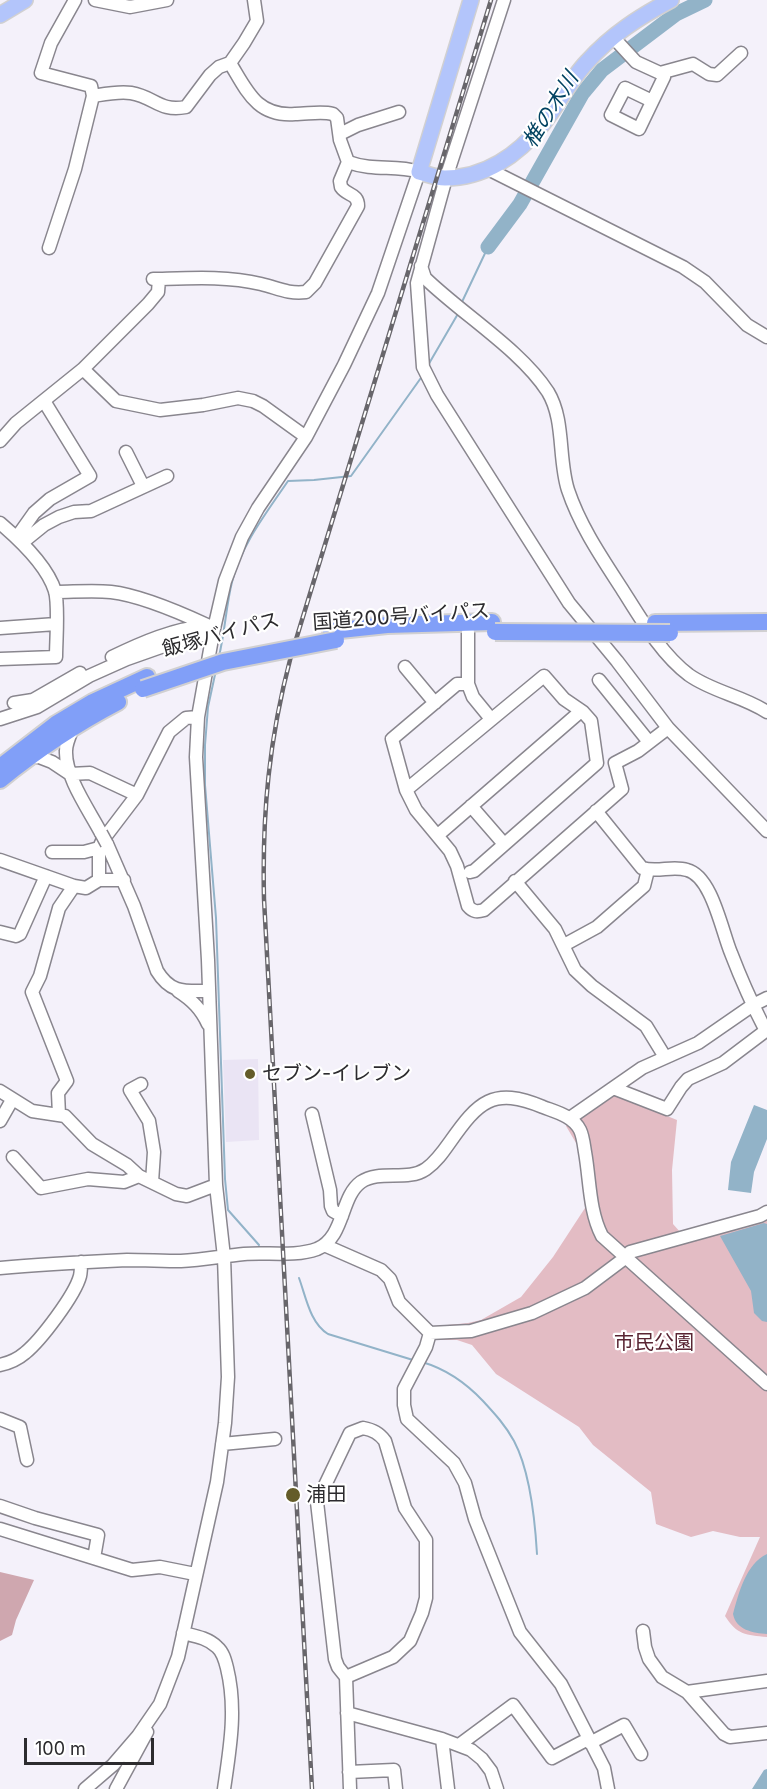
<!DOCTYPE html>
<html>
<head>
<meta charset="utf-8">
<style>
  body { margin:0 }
  #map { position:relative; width:767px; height:1789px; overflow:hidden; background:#f4f1fa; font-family:Inter,sans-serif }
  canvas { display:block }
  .scale { position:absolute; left:24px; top:1738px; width:130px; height:27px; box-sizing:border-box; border:3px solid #2c2b2e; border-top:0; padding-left:8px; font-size:18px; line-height:21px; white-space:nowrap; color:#2c2b2e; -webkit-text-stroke:4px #fff; paint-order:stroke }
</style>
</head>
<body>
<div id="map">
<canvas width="767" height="1789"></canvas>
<div class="scale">100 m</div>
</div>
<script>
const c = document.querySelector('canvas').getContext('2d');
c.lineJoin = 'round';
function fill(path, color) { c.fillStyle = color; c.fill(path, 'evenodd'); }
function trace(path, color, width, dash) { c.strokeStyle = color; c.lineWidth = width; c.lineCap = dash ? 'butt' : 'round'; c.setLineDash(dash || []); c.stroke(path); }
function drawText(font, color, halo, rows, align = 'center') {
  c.font = font + ' Inter,"Noto Sans JP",sans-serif'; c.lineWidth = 4.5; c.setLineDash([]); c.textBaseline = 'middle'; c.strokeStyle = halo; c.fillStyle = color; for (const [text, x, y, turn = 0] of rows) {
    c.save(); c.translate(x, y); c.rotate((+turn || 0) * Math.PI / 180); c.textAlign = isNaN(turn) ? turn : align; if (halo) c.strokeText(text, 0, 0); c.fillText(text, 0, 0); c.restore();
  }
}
const built = new Path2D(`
  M258 1059 259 1140 226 1142 223 1060Z`);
const green = new Path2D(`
  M612 1094 677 1120 672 1170 673 1224 681 1233 767 1216V1637C746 1635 737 1635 725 1616L760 1537H740L713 1531 691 1537 656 1524 651 1492 593 1445 579 1427 496 1374 472 1345 457 1340H438L437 1326 468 1323 481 1320 521 1297 553 1257 585 1208 583 1173 579 1148 566 1126Z`);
const forest = new Path2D(`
  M0 1572 34 1580 16 1620 12 1635 0 1641Z`);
const water = new Path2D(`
  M754 1105 767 1110V1139L754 1172 751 1193 728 1190 731 1162Z
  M764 1223 767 1224V1322L762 1321 754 1313 751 1291 720 1236Z
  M767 1554V1634C753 1633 736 1630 733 1614 739 1592 746 1564 767 1554Z
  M767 1769V1789H752L764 1770Z`);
const stream = new Path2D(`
  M461 304 488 247
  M427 367 459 312
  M219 656C225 632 226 606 232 582 241 545 267 512 288 481L314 480 351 476 423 375
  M216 670 208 707 205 745V785L216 918 225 1179 228 1210 259 1245
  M299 1278C306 1297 310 1323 328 1334L413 1360
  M422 1362C446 1369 466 1383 483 1401 495 1414 506 1426 514 1441 530 1471 535 1520 537 1554`);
const river = new Path2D(`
  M488 247 520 204 582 94 602 70 676 14 705 0`);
const minor = new Path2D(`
  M75 0 51 43 41 73 91 86 93 96C105 94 119 91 131 93 155 97 159 112 186 107L210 75 219 67 230 63 244 43 257 21 254 0
  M95 0 130 7 167 0
  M504 0 446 178 417 283 423 367 437 395 569 603 617 661 668 728 767 831
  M613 37 636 62 660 73 693 64 709 74 717 75 741 53
  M652 101 625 88 611 115 639 129 664 77 660 73
  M340 134 358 125 399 112
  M488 169 683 267 705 282 747 325 767 337
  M49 248 75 169 93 96
  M421 266 425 278C462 314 521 350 548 392 565 420 558 459 568 490 580 526 602 558 622 589 641 619 661 654 689 675 713 692 743 696 767 712
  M159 279C192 278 228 276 261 284 278 288 287 294 306 292L315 283 358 206C358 193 347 196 341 187L340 181 348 162
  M83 369 148 304 158 292 159 279H153
  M0 441 16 423 83 369 116 401 160 410 203 405 238 398 253 401 263 406 306 437
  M126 452 143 486
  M0 523C20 540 47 565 55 591 59 605 56 641 56 657L0 659
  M17 537 34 513 50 499 90 476 44 401
  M23 542 44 525 59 517 74 512 91 511 167 476
  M55 592C73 592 93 590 111 592 138 595 181 613 207 625
  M0 628 56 624
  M468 632V684H457L392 739 406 790 416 810 450 851 457 866 468 906C473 912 477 912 484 910L622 789 615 763 638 751 668 728
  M112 657C141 643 175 628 207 626
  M405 667 435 703
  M599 680 649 742
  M468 684 473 697 491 719
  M14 703 33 700 80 673
  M0 719 37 707 89 676 127 659 178 641 213 633
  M73 728C70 735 66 743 66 751 65 777 89 810 101 833
  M29 757H39L52 762 70 774 90 773 137 795
  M406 790 544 676 564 699 583 712 591 721 597 763 474 871 470 872
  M471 806 504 844
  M596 811 642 868C658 873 672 865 687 870 712 876 722 932 731 953 741 979 752 1004 765 1029L764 1032 723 1063 688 1079 681 1087 667 1109 613 1088
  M438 835 581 711
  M107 844 134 906 157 971C171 994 185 991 209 991
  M52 852H84L99 848
  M0 860 74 886 86 888 99 880H124
  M99 880V848L102 841 137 795 169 732 186 718 198 717
  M515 881 555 929 575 970 592 986 646 1026 665 1057
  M0 932 16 936 20 934 46 876
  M564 945 597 927 644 886 648 870
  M178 991C192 1000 201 1009 208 1024
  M141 1084 130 1090 149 1121 154 1152 152 1182
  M0 1091 32 1111 65 1116 92 1144 127 1165 139 1176
  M312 1114 330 1190 331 1206 333 1211 342 1216
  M59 1115 58 1093 67 1081 32 992 40 976 59 908 74 886
  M570 1118 642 1068 698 1043 753 1005 767 998
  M0 1121 12 1100
  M13 1157 41 1188 88 1179 124 1182 139 1176 176 1194 187 1196 216 1185
  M324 1245 381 1270 390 1279 399 1302 430 1333 471 1331 532 1313 585 1288 625 1258 630 1252 760 1216 767 1212
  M0 1268C42 1264 84 1262 127 1260 145 1260 163 1261 181 1261 202 1260 223 1256 244 1254 267 1252 295 1257 317 1249 345 1237 340 1197 361 1182 380 1169 407 1182 426 1169 436 1162 443 1152 450 1142 478 1102 493 1086 543 1107 556 1112 573 1116 580 1130 583 1136 584 1146 585 1152 590 1180 589 1211 602 1236L767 1384
  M430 1333 426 1347 404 1389V1405L407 1419 454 1463 465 1483 475 1519 520 1632 561 1684 604 1768 608 1789
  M0 1365C9 1363 18 1359 25 1353 41 1340 75 1295 80 1276 81 1272 81 1266 81 1262
  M0 1419 20 1427 27 1460
  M363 1428C373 1430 379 1433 385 1441L405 1508 426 1540V1598L422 1613 410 1641 393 1657 346 1677 338 1667 335 1659 317 1502 350 1433Z
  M222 1444 275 1439
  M0 1506 35 1518 98 1535 94 1558
  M0 1529 132 1570 160 1567 195 1574
  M643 1631 645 1647 649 1659 662 1677 687 1692 767 1681
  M183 1633C195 1636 208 1638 217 1647 223 1652 225 1660 227 1668 237 1709 230 1748 224 1789
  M346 1677 350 1789
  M687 1692 724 1734 730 1737 767 1733
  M347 1713 442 1739 471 1750 482 1759 491 1771 497 1789
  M442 1739 448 1789
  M590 1743 624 1725 641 1754
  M459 1745 513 1705 552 1758 588 1739
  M349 1772 394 1770 396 1789
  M85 1789 113 1765 138 1736 160 1704 178 1657 217 1482 225 1423 228 1377 224 1257 216 1185 208 960 196 757 198 717 213 633 225 581 242 537 258 508 306 437 344 365 378 293 419 172C394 164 376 172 348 162L340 140 337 118 333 114C321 111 308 114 295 114 257 117 247 91 230 63
  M116 1789 147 1732`);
const major = new Path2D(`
  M471 0 419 172C427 174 436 178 445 178 485 178 518 155 542 125 558 105 569 81 587 62 611 35 639 17 671 0
  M0 15 25 0`);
const highway = new Path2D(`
  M655 623 767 622
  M331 631 387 625 492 622
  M0 767 56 724 93 702 147 677
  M0 780C37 750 76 724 118 702`);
const rail = new Path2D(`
  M312 1789 264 899C262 813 269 739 291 656L491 0`);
const minorBridge = new Path2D(`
  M101 833 107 844`);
const highwayBridge = new Path2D(`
  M495 632 670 633
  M143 689 223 662 336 640`);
const markers = [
  [250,1074,6,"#645c29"],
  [293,1495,8,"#645c29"]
];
const streetNames = [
  ["国道200号バイパス",401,617,-4],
  ["飯塚バイパス",221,635,-15]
];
const poiNames = [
  ["セブン-イレブン",262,1074],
  ["浦田",306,1495]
];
const parkNames = [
  ["市民公園",654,1343]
];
const waterNames = [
  ["椎の木川",551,110,-58]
];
fill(built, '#eae4f4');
fill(green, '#e3bcc4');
fill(forest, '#cfa7af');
fill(water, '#92b3c8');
trace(stream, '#92b3c8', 2);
trace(river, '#92b3c8', 15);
trace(minor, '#89868e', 15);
trace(major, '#d1d0d1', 18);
trace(highway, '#d1d0d1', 20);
trace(minor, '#fff', 12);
trace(major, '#b3c5fb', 15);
trace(highway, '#819ff8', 16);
trace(rail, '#68666b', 4.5);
trace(rail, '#fff', 2, [7]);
trace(minorBridge, '#89868e', 15, []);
trace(highwayBridge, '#d1d0d1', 20, []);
trace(minorBridge, '#fff', 12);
trace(highwayBridge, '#819ff8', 16);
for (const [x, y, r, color] of markers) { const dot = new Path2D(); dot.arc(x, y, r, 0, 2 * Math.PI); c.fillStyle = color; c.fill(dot); trace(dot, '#fff', 2); }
drawText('20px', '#2c2b2e', '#fff', streetNames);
drawText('20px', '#2c2b2e', '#fff', poiNames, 'left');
drawText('20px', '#592533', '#fff', parkNames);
drawText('italic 21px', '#014260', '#fff', waterNames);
</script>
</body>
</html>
